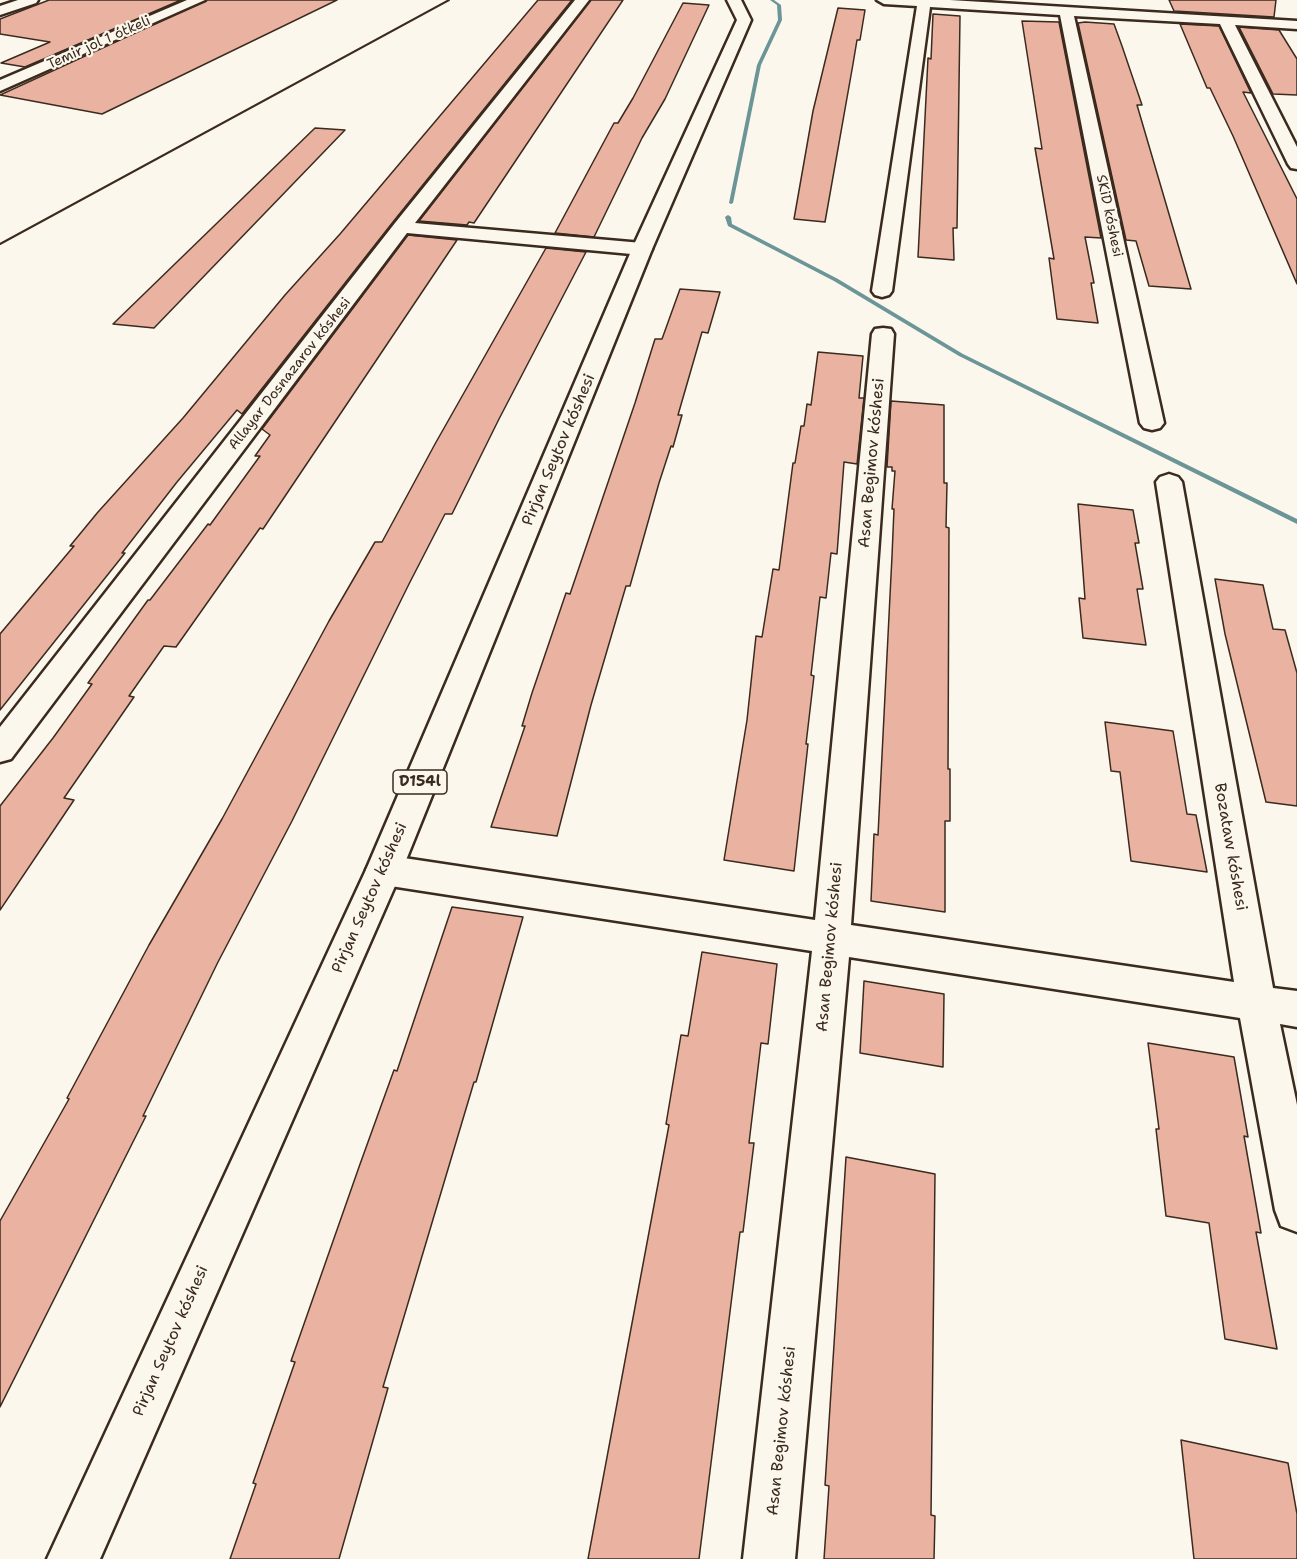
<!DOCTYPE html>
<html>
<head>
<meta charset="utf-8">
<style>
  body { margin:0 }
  canvas { display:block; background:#fbf7ec }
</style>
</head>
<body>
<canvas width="1297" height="1559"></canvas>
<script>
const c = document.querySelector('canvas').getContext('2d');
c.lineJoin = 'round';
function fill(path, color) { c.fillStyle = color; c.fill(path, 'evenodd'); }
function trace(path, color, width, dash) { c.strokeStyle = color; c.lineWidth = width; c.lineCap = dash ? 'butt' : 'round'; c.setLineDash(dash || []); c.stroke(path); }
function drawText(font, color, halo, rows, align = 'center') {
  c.font = font + ' "Shantell Sans",sans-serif'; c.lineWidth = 4.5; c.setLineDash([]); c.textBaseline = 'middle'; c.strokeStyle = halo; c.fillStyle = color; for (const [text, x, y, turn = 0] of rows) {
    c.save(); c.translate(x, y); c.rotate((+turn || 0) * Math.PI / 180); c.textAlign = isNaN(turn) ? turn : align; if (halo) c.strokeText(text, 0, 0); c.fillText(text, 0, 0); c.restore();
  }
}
const stream = new Path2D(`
  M770 0H774L781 5 782 20 761 65 733 203 731 204 729 203 757 65 778 20 777 5Z
  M728 215 731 217 732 224 838 279 963 354 1297 519V524L959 356 834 281 728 226 725 217Z`);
const building = new Path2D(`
  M49 0H181L25 67 1 63 50 42 0 34V19Z
  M207 0H337L102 114 0 95Z
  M538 0H572L393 222 242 414 237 410 177 482 122 553H125L0 710V634L74 546H70L98 512 183 418 285 295 340 234Z
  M591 0H623L474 223 469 222 467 225 419 221Z
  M1169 0H1276L1274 17 1174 11Z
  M683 3 709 5 665 99 642 138 594 237 555 233 614 123H618L633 98Z
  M838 8 865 10 860 40H857L853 64 825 222 794 219 813 111Z
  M933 14 960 16 957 228H953L954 260 918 257 928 58 931 59Z
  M1022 21 1059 22 1101 238 1085 237 1094 283H1091L1098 323 1057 319 1049 258 1054 259 1035 148 1042 149Z
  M1085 22 1114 24 1122 46 1142 105H1137L1191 289 1149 286 1136 241 1126 240 1078 23Z
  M1180 24 1219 26 1251 93 1243 92 1297 199V284L1233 136 1210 88H1207Z
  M1239 27 1279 30 1297 59V95L1273 94Z
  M315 128 345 130 154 328 113 324Z
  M408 235 457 240 263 529 260 528 176 647 164 646 129 696 134 697 64 798 74 800 0 910V806L53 738 92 684 88 683 148 600H150L208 524 210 525 260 456H255L270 435 262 429Z
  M546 248 586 252 499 419 452 514H445L409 584 292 821 218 962 143 1116H146L0 1407V1221L69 1099 67 1098 149 945 222 819 329 621 375 542H382L435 444Z
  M680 289 720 292 708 333 702 332 678 415H682L673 447 671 446 659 483 630 586H626L591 705 557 836 491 827 525 726H522L532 693 566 593 570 594 635 403 655 339H662Z
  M818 352 863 356 859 398H864L857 464 844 462 837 554 831 553 826 598 820 597 811 675 814 676 806 744H808L794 871 724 860 747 720 756 636 762 637 773 569 779 570 793 463H795L801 426H804L807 404 811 405Z
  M891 401 944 405V483H947L946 527 949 528 948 769H950V821H945V912L871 901 874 834 878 835 892 556 894 509H892L895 471H892V467H887Z
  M1078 504 1133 510 1139 543H1135L1143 589H1137L1146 645 1083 638 1079 598 1085 599Z
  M1215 579 1263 585 1273 629 1285 630 1297 673V806L1266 802 1225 634Z
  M1105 722 1173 731 1187 814 1196 815 1207 872 1131 861 1120 772 1111 771Z
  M452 907 523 917 476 1082H474L383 1387 388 1388 339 1559H230L256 1484 253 1483 295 1362 291 1361 359 1167 394 1070 397 1071Z
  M702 952 777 964 768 1044 761 1043 749 1143H754L743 1232H740L699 1559H588L669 1125 666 1124 681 1035 688 1036Z
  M864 981 944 994 943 1067 860 1053Z
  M1148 1043 1234 1057 1248 1137 1244 1136 1261 1233 1256 1232 1277 1349 1225 1339 1209 1223 1166 1216 1156 1129H1159Z
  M846 1157 935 1174 931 1515 935 1516 934 1559H824L829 1486 825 1485Z
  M1181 1440 1288 1463 1297 1514V1559H1194Z`);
const minor = new Path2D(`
  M18 0H38L36 3 0 15V6Z
  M187 0H205L0 91V80Z
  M575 0H589L415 223 642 243 649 245 652 249 649 253 642 255 407 233 11 759 0 762V727L395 223Z
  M877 0H950L1297 21V29L1235 25 1297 147V169L1291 168 1288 164 1220 24 1074 16 1164 423 1160 428 1152 430 1144 428 1140 423 1060 15 930 7 892 291 889 295 882 297 875 295 872 291 917 6 884 4Z
  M883 328 891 329 894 334 851 925 1234 982 1156 482 1160 477 1169 474 1178 477 1182 482 1273 988 1297 991V1027L1280 1024 1297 1105V1232L1281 1226 1275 1210 1240 1018 849 957 795 1559H743L812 951 384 885 372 880 366 870 372 860 384 855 815 920 872 334 875 329Z`);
const major = new Path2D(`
  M727 0H741L751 20 652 249 402 870 100 1559H47L366 870 632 249 737 20Z`);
const rail = new Path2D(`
  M0 244 449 0`);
const farStreetnames = [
  ["Temir jol 1 ótkeli",99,43,-24],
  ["SKiD kóshesi",1109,216,78],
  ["Allayar Dosnazarov kóshesi",290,374,-52]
];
const shields = [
  [420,782,54]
];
const shieldNames = [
  ["D154l",420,782]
];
const streetNames = [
  ["Pirjan Seytov kóshesi",559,450,-67],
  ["Asan Begimov kóshesi",872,463,-85],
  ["Bozataw kóshesi",1230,847,80],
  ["Pirjan Seytov kóshesi",370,898,-66],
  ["Asan Begimov kóshesi",830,947,-85],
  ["Pirjan Seytov kóshesi",171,1341,-66],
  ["Asan Begimov kóshesi",782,1431,-84]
];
fill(stream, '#6b9596');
fill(building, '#eab3a1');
trace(building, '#3b2a1e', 1.5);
trace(minor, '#3b2a1e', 5);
trace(major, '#3b2a1e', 5);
fill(minor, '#fbf7ec');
fill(major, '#fbf7ec');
trace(rail, '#3b2a1e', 2);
drawText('14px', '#3b2a1e', '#fbf7ec', farStreetnames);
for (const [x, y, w] of shields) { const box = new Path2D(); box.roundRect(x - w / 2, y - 12, w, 24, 4.5); c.fillStyle = '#fbf7ec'; c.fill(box); trace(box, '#3b2a1e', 1.5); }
drawText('bold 15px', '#3b2a1e', null, shieldNames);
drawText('16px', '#3b2a1e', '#fbf7ec', streetNames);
</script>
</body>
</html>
